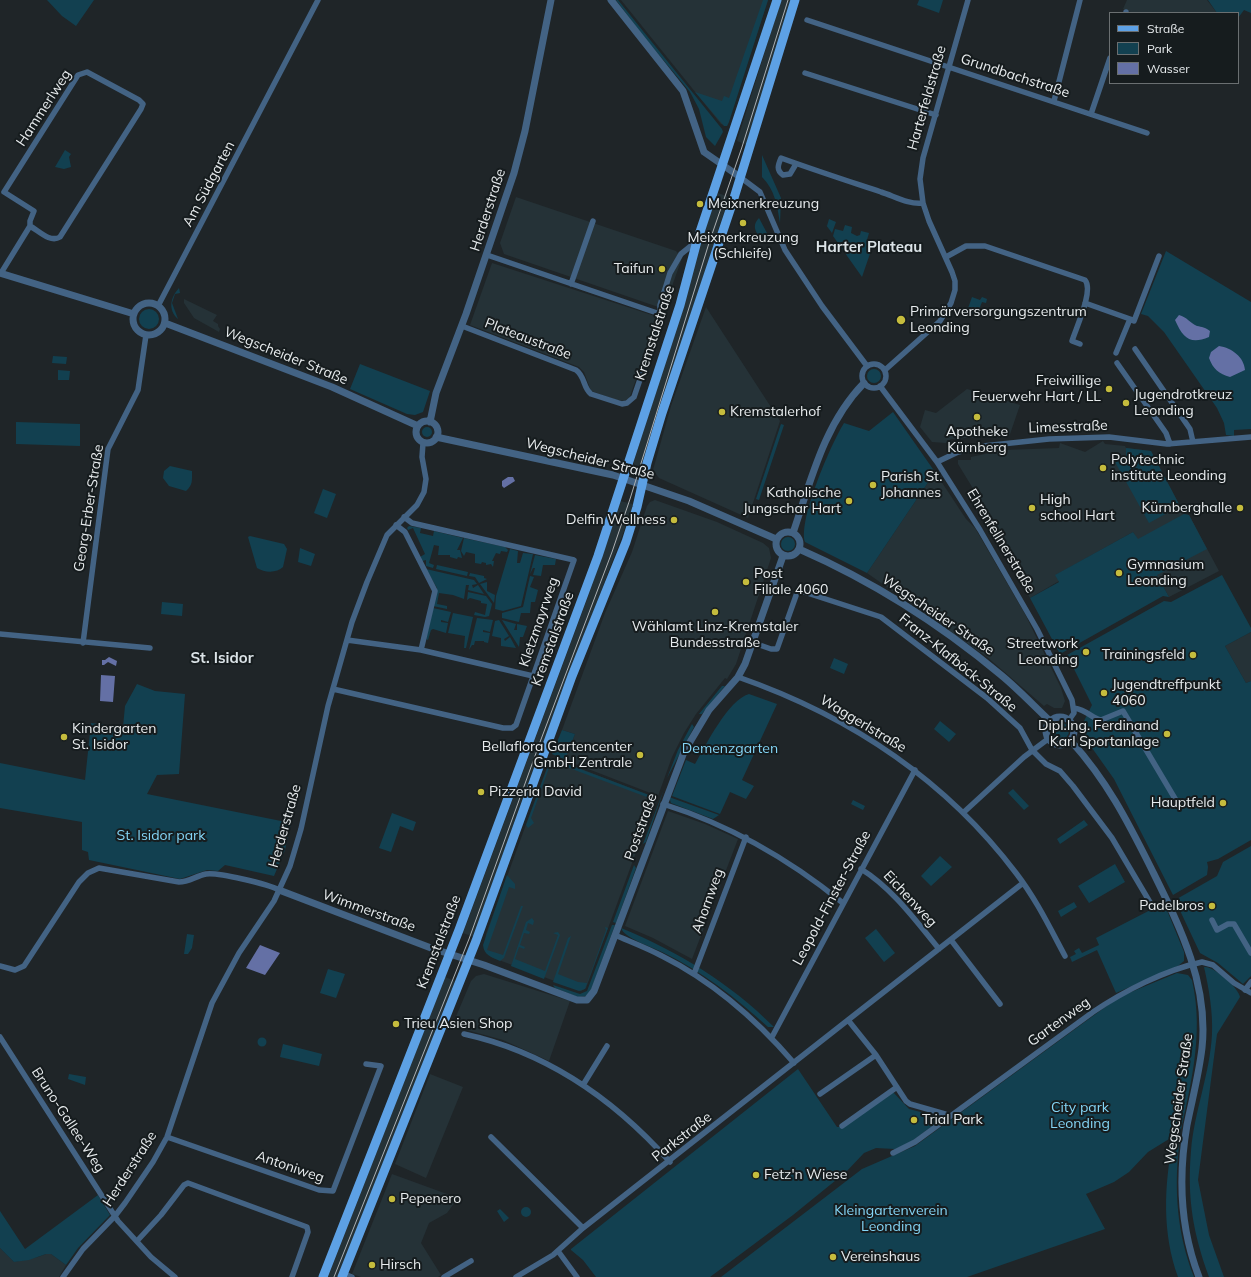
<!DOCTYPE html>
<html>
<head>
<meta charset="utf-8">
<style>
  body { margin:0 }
  #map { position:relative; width:1251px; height:1277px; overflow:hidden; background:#1f2528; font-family:Mulish,sans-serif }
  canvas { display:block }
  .legend { position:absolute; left:1109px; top:12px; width:130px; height:72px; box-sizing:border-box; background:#161c1e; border:1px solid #6a6f71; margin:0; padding:5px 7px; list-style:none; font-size:12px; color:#e8ecee }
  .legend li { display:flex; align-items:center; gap:8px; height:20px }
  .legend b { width:20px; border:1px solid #6a6f71 }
</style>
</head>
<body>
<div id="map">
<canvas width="1251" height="1277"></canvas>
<ul class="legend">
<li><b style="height:5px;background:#5da1e5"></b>Straße</li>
<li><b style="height:11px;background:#124050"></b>Park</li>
<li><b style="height:11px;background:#6470a5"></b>Wasser</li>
</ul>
</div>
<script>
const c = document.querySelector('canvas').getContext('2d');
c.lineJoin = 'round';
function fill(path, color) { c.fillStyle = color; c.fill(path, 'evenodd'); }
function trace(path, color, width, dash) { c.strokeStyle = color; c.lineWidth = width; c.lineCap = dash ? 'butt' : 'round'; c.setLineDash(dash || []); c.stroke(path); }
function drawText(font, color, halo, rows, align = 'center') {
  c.font = font + ' Mulish,sans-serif'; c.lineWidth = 4; c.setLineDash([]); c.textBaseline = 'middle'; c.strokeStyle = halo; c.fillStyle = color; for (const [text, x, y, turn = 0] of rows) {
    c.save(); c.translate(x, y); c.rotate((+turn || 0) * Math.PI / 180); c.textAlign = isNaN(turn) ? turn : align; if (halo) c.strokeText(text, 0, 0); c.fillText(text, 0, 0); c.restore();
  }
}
const built = new Path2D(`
  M621 0H768L727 126 721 124Z
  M781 0H792L747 145 737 141Z
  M1127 0H1207L1217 13H1133L1123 9Z
  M718 193 729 197 642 464 637 467 634 464V461L683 306 701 240Z
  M516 197 676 251 682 258 664 309 504 254 500 243Z
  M492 263 658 317 629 399 622 401 617 400 591 391 584 372 579 367 470 325Z
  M184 299 217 315 213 321 218 324V326L220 329 219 332 194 318 184 303Z
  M706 307 780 421 748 518 659 478 653 470 671 406Z
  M967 389 1020 405 1009 437 997 438V436L951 439 946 443 932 442 920 427 925 410 936 413Z
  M1103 441 1105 444 1125 446 1126 448 1151 451 1184 514 1189 515 1219 571 1169 597 1133 532 1056 575 1059 581 1030 598 986 523 977 495 958 464V460H971V457L1004 450 1059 448 1060 443 1085 452Z
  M935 472 966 519 975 528 1025 614 1061 688 1065 701 1062 708H1054L1047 704 1044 706 987 657 867 573Z
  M655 500 717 522 763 543 769 548 771 558 736 664 727 679 725 678 696 714 684 733 672 757 658 796 565 760 575 734 562 730 605 613 632 552 647 506 650 502Z
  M620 501 633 504 625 528 519 808 474 937 463 933 589 594Z
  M1251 632V681L1246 683 1225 646Z
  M550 759 558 760 656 798 586 988 581 991 491 957 484 949 486 934Z
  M668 811 705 824 738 839 692 959 653 938 625 926Z
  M484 974 570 1001 549 1061 503 1040 452 1026 471 981 476 976Z
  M445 977 455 981 338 1277H328Z
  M430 1074 463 1087 426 1178 395 1164Z
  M392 1174 458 1198 447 1213 429 1223 421 1243 441 1275 438 1277H361L352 1274Z
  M0 1248 14 1262 38 1257 46 1254H51L66 1265 59 1277H0Z`);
const green = new Path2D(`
  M47 0H94L76 26 62 16Z
  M616 0H618L722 129 723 132 715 146 706 137 699 109 690 92 644 37Z
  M763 0H768L729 122 727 126H724L695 92 722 101 724 96 729 98Z
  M919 0H943L939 13 917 5Z
  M1208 0H1251V13L1244 10 1238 18V13H1217Z
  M65 150 71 154 69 157 71 167 64 169 55 167Z
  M762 155 781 198 780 223C777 205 775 190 762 177Z
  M759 218 768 235 764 237 759 236C754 230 753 224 759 218Z
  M829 219 836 222 832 233 826 225 827 226Z
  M845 225 852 227 851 233 857 236 860 235 861 231 869 233 867 240 874 242 862 277 833 236 835 229 843 231Z
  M1166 251 1251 302V429L1234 430V436L1226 435 1224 423 1217 408 1164 332 1148 316 1141 314Z
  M179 288 180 293 175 294 172 303 178 319C168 310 170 298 179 288Z
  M972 297 980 300 982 297 987 299 986 303 982 302 977 315 967 311Z
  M139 319a10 10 0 1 1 20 0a10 10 0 1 1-20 0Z
  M53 356 67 357 66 364 52 363Z
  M360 364 430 391 423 412 415 415 407 414 350 389Z
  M867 376a7 7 0 1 1 14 0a7 7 0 1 1-14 0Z
  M58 370 70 371 69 380H58Z
  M893 412 935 472 867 573 805 542C798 520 831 444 844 423L869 431Z
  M16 422 80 424V446L16 444Z
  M781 424 784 425 759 500 756 499Z
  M422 432a5 5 0 1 1 10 0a5 5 0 1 1-10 0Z
  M1126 448 1151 451 1180 506 1149 523 1115 462 1126 457Z
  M170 466 192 471C192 480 193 485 186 491L169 486 163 478 164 471Z
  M323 489 336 494 327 518 314 513Z
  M1184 514 1189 515 1207 549 1157 575 1169 597 1163 596 1060 654 1030 598 1059 582 1055 575 1133 532 1138 539Z
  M409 526 421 528 420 533 433 536 434 531 463 538 457 550H460L462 558 458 557 457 559 450 557V555H438L439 546 434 545 429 563 434 565 433 568 426 566V560L422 561 420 557 425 554 413 528 408 530 407 528Z
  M250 536 284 544 287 549 283 567C277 573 265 573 257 568L248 537Z
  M781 544a7 7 0 1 1 14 0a7 7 0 1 1-14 0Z
  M464 538 505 547 508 550 507 552 501 551 500 554 496 553 492 561H494L493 567 491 564 486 565V563L482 562 481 564 475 563V554L466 552 464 556 461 551Z
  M300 548 315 554 311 566 298 562Z
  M510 549 518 551 517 563H520L523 553 533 554 521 606 503 611 495 609 496 596Z
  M535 555 556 559 555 565H543L541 576 533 575 535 568H533L530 574Z
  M437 565 468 572 467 576 436 569Z
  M426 569 474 580 477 584 472 585 473 588 478 585 484 594 468 590 469 585H466L464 599 453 595 439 593 437 604 447 606V609L433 606 437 588Z
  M470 573 484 576V578L487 579 479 583 475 577 469 576Z
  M1222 575 1251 628V632L1225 646 1246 683 1251 681V840L1218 859 1207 862 1208 867 1207 875 1173 895 1114 779 1085 738 1082 725 1092 705 1067 655 1164 601 1171 602Z
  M530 576 534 577 530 587 538 590 535 602H531L530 613H521L519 622 502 618V613L523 607Z
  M487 582V591L495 595 494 603 480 584Z
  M468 592 486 596 492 604 489 616 485 617 474 615 475 612 485 615 487 604 481 603V601L470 598 467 600Z
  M162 602 183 604 182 616 161 614Z
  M433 608 451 612 448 622 441 620V622L448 623 446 633 433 629 431 630 428 640 426 639Z
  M453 613 473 617 466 648H464L465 636 448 633Z
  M477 618 493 620 490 632 483 630V632L490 633 488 643 484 642V641H475L474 645H472L469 650Z
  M499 620 509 636 504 639 505 641 510 637 516 648 501 646V638L492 636 495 621Z
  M502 620 516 624 514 630H517V624L527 626 523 637H520L519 647Z
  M834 658 848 664 844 674 830 668Z
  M137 684 155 691 185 694 179 774 157 775 147 794 291 823 285 850 274 876 225 865 218 871 207 870 180 879 89 860 88 852 82 850V822L0 808V763L85 780 91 723 123 727 125 706Z
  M722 686H725L702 714H699Z
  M749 694 777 704 742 780 754 786 746 799 730 792 720 814 672 796 686 760 695 764C706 745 728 700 749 694Z
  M940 721 956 734 949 742 934 729Z
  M1051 731a9 9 0 1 1 18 0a9 9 0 1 1-18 0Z
  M692 724 694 727 667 778 678 750Z
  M562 730 575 734 565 760 552 754Z
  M551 758 657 798 635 856 653 805 651 803 652 799 556 763 550 765 531 818 534 823 528 828 526 825Z
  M664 789 646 842 643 844Z
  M1013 789 1029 806 1024 810 1008 793Z
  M669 797 719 815 713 819 671 803Z
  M853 800 865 806 863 810 851 804Z
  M392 813 416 822 413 831 400 826 391 852 379 848Z
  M1084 820 1088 825 1060 844 1057 839Z
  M1251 846V976L1243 984 1218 963 1200 953 1175 900 1217 876 1223 862Z
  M940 856 952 867 931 886 921 876Z
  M1115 864 1125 882 1089 903 1078 886Z
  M634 865 636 868 616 923 613 922Z
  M507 875 515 884V889L509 887 487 950 503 955 521 906H523L504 958 500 961C491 957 484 955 483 945Z
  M1074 902 1077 907 1061 917 1058 911Z
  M1164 903 1184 952V961L1178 966 1116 993 1097 950 1072 962 1070 957 1076 954 1074 951 1079 948 1082 953 1099 945 1096 938Z
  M532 918 534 921 533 925 528 923 526 930 530 932 529 934 524 933 520 945 525 947 524 949 519 947 515 959 545 971 558 935 553 933 558 932 560 935 544 979 511 966 526 922Z
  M612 925H615L591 990 586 996 578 997 555 988 553 985 580 994 587 991Z
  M605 927 608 928 585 989 579 991 553 982 568 938 571 936 558 974 578 982 587 983 606 930Z
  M621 928C679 952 730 983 774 1027H768C736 998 702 971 662 952 652 947 624 938 621 928Z
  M876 929 895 953 884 962 865 938Z
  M187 934 194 935 192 948 188 954H184Z
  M1204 967C1213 965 1239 988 1240 997L1217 1034 1198 1180 1209 1235 1224 1277H1209C1193 1233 1187 1198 1191 1151 1194 1112 1210 1074 1212 1034 1213 1012 1209 989 1204 967Z
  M328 969 345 974 336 998 320 993Z
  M1177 973 1188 975 1192 980C1205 1037 1189 1090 1178 1144L1179 1145C1174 1190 1177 1234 1194 1277H1178C1162 1233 1164 1186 1173 1140L1169 1139 1148 1152 1129 1172 1114 1182 1086 1194 1105 1229 967 1277H721L862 1169 915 1146 1119 997Z
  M257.5 1042a4.5 4.5 0 1 1 9 0a4.5 4.5 0 1 1-9 0Z
  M283 1044 322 1054 319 1066 280 1057Z
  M798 1069 837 1127H840L893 1092 909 1109 936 1116 938 1117 939 1121 908 1144 895 1149 876 1148 864 1153 846 1172 793 1215 710 1277H596L583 1260 571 1250V1249Z
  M69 1074 86 1077 85 1085 68 1079Z
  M98 1195 110 1215 78 1248 66 1265 51 1254H46L29 1260 14 1262 0 1248V1211L25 1249Z
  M521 1212a5 5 0 1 1 10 0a5 5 0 1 1-10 0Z
  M500 1209 509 1218 504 1222 497 1211Z`);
const water = new Path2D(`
  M1179 315C1187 317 1190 323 1197 326 1202 327 1205 327 1210 331L1209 337C1190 345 1183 338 1175 320Z
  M1219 346C1232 348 1244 357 1245 370L1230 377C1219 374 1213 369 1209 358L1211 352Z
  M508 477H513L515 481 504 488 502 486V481Z
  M109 657 117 661 116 666 108 662 104 665H102V660H105Z
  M101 675 115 676 113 702 100 701Z
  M260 945 280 953 265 975 246 968Z`);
const minor = new Path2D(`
  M1126 13V12
  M807 20 1147 133
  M805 73 936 115
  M1054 101 1080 0
  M1091 114 1110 58
  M796 164 790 174 783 175C776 170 778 165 781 158 814 170 848 181 881 192 894 196 909 205 923 203
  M740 177 760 192 785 250 822 306 867 366
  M487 255 660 314
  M946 257 966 246H985L1085 280C1094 290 1076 328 1072 341L1080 344
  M1 273 30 226V221L34 211 4 192 78 75 87 72 139 100 143 104 141 109 60 237C50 243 39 231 30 226
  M571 284 593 221
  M1085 303 1130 319
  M158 306 318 0
  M462 326 576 370C585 376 583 388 591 394L622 404 627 403 634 397 660 321V305L670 273 681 254 697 241
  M1135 349 1190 429 1193 442
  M1116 353 1130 319 1134 321 1159 256
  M1117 363 1166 433 1170 444
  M862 376a12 12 0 1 1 24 0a12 12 0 1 1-24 0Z
  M885 370 940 321 951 303 955 290V281L952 272 929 221 923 203 920 179 923 158 968 0
  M880 386 937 462 980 530 1037 629 1072 700 1074 713 1069 720
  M937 462 958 452 983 446 1049 439 1109 437 1167 444 1251 437
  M396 525 405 532 435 591 421 650
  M0 634 150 648
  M347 640 421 650 533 676
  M83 643 108 449 138 390 146 335
  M754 643 771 649H777L798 590 881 617 987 698 1020 728 1032 750 1046 764 1060 771 1073 786 1112 838 1151 904
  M738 677C850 716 944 778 1016 873 1036 899 1050 928 1065 956
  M333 689 503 728H512L516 725 574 560 412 523 404 517
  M1074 708C1088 710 1092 719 1101 720L1123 711 1177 802
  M663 804C730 825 789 859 843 903
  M964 812 1024 757 1048 739
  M861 869C892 888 916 921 939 949
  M1212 920 1217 930 1228 924H1234L1251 953
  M615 935C631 942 647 948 662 956 714 982 756 1019 794 1063
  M951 940 1000 1004
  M0 966 15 970 24 966 79 882 88 873 99 868 179 882C189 882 196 876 206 874 217 872 268 884 279 890
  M694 974 746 837
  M1245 990 1251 982
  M848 1020 1023 883
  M464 1034C546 1052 614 1099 670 1162
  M0 1037 118 1221 151 1257 175 1277
  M772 1037 915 770
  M583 1085 607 1046
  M820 1094 876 1055
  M842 1126 897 1087
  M167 1137 319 1190 333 1191 381 1066 366 1064
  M491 1137 583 1228
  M893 1153 915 1142 1093 1012C1124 991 1165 970 1202 962L1213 965 1234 983 1251 993
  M137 1241 161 1215 184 1185 188 1183 307 1227 308 1232 292 1277
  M558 1251 577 1277
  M344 1274 352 1277
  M63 1277 83 1249 115 1216 125 1203 153 1162 167 1137 212 1003 239 953 274 901 290 866 301 829 328 706 352 622 367 582 387 535 417 505 424 492 426 479 422 457 423 443
  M444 1277 471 1261
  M516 1277 553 1255 583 1228 848 1020 876 1055 906 1101 910 1104 945 1114 948 1117`);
const tertiary = new Path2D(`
  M611 0 683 91 704 152 740 177
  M0 273 134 314
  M133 319a16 16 0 1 1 32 0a16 16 0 1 1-32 0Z
  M165 323 332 387 418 426
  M416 432a11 11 0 1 1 22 0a11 11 0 1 1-22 0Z
  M430 422 436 393 466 314 514 173 525 131 551 0
  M436 437 613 475 689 501 776 539
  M776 544a12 12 0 1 1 24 0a12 12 0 1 1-24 0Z
  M793 533C811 480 824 424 864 383
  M799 549C872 581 940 624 1001 675 1018 689 1034 706 1050 721
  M1046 731a14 14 0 1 1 28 0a14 14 0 1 1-28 0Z
  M1071 741C1107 781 1127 820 1151 868 1179 925 1209 983 1202 1048 1199 1074 1192 1100 1187 1125 1178 1177 1180 1228 1199 1277
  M279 890 431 948 484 965 577 1000H587L594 991 684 752 709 710 738 677 745 664 783 556`);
const primary = new Path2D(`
  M323 1277 459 930 598 556 680 305 697 241 777 0
  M342 1277 476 941 572 676 626 542 637 507 647 463 662 413 734 198 795 0`);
const tram = new Path2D(`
  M334 1277 469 939 540 742 612 552 630 499 709 243 742 147 788 0`);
const markers = [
  [700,204,4,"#c5bc3d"],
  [743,223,4,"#c5bc3d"],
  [662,269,4,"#c5bc3d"],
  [901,320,5,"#c5bc3d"],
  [1109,389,4,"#c5bc3d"],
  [1126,403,4,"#c5bc3d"],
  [722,412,4,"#c5bc3d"],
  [977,417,4,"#c5bc3d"],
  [1103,468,4,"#c5bc3d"],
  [873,485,4,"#c5bc3d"],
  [849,501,4,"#c5bc3d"],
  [1032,508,4,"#c5bc3d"],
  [1240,508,4,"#c5bc3d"],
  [674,520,4,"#c5bc3d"],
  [1119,573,4,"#c5bc3d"],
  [746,582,4,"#c5bc3d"],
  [715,612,4,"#c5bc3d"],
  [1086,652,4,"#c5bc3d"],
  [1193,655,4,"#c5bc3d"],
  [1104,693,4,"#c5bc3d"],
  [1167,734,4,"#c5bc3d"],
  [64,737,4,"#c5bc3d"],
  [640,755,4,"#c5bc3d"],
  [481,792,4,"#c5bc3d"],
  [1223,803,4,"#c5bc3d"],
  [1212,906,4,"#c5bc3d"],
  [396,1024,4,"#c5bc3d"],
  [914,1120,4,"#c5bc3d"],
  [756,1175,4,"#c5bc3d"],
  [392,1199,4,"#c5bc3d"],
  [833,1257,4,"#c5bc3d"],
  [372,1265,4,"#c5bc3d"]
];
const streetNames = [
  ["Grundbachstraße",1015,76,18],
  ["Harterfeldstraße",927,98,-74],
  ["Hammerlweg",44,108,-57],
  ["Am Südgarten",209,184,-62],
  ["Herderstraße",488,210,-72],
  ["Kremstalstraße",655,333,-72],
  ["Plateaustraße",528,339,21],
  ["Wegscheider Straße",286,356,22],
  ["Limesstraße",1068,427,-2],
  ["Wegscheider Straße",590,459,14],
  ["Georg-Erber-Straße",89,508,-81],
  ["Ehrenfellnerstraße",1001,541,59],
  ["Wegscheider Straße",938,615,34],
  ["Kletzmayrweg",539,622,-71],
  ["Kremstalstraße",553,639,-70],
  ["Franz-Klafböck-Straße",958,663,39],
  ["Waggerlstraße",863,724,31],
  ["Herderstraße",285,826,-74],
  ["Poststraße",641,827,-70],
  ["Leopold-Finster-Straße",832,898,-62],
  ["Eichenweg",910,899,47],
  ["Ahornweg",708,901,-70],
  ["Wimmerstraße",369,911,20],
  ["Kremstalstraße",439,942,-69],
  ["Gartenweg",1059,1022,-36],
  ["Wegscheider Straße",1179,1099,-82],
  ["Bruno-Gallee-Weg",68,1120,57],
  ["Parkstraße",682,1137,-38],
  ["Antoniweg",290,1167,19],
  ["Herderstraße",130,1169,-57]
];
const poiNames = [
  ["Meixnerkreuzung",708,204],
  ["Meixnerkreuzung",743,238,"center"],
  ["(Schleife)",743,254,"center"],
  ["Taifun",654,269,"right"],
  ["Primärversorgungszentrum",910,312],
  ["Leonding",910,328],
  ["Freiwillige",1101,381,"right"],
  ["Feuerwehr Hart / LL",1101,397,"right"],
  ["Jugendrotkreuz",1134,395],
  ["Leonding",1134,411],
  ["Kremstalerhof",730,412],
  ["Apotheke",977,432,"center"],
  ["Kürnberg",977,448,"center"],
  ["Polytechnic",1111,460],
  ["institute Leonding",1111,476],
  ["Parish St.",881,477],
  ["Johannes",881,493],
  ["Katholische",841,493,"right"],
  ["Jungschar Hart",841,509,"right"],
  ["High",1040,500],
  ["school Hart",1040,516],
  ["Kürnberghalle",1232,508,"right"],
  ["Delfin Wellness",666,520,"right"],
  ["Gymnasium",1127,565],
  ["Leonding",1127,581],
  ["Post",754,574],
  ["Filiale 4060",754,590],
  ["Wählamt Linz-Kremstaler",715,627,"center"],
  ["Bundesstraße",715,643,"center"],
  ["Streetwork",1078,644,"right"],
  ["Leonding",1078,660,"right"],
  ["Trainingsfeld",1185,655,"right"],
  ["Jugendtreffpunkt",1112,685],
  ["4060",1112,701],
  ["Dipl.Ing. Ferdinand",1159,726,"right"],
  ["Karl Sportanlage",1159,742,"right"],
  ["Kindergarten",72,729],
  ["St. Isidor",72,745],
  ["Bellaflora Gartencenter",632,747,"right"],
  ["GmbH Zentrale",632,763,"right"],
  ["Pizzeria David",489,792],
  ["Hauptfeld",1215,803,"right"],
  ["Padelbros",1204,906,"right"],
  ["Trieu Asien Shop",404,1024],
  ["Trial Park",922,1120],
  ["Fetz'n Wiese",764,1175],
  ["Pepenero",400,1199],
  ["Vereinshaus",841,1257],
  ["Hirsch",380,1265]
];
const parkNames = [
  ["Demenzgarten",730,749],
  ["St. Isidor park",161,836],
  ["City park",1080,1108],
  ["Leonding",1080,1124],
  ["Kleingartenverein",891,1211],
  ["Leonding",891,1227]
];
const neighbourhoodNames = [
  ["Harter Plateau",869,247],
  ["St. Isidor",222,658]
];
fill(built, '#253237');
fill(green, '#124050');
fill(water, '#6470a5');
trace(minor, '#436384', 5.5);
trace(tertiary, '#436384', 7);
trace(primary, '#5da1e5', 9);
trace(tram, '#adb1b4', 1);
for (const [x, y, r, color] of markers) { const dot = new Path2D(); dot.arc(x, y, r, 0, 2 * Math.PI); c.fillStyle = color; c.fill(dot); trace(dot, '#161c1e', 1.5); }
drawText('14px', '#e8ecee', '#161c1e', streetNames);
drawText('14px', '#e8ecee', '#161c1e', poiNames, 'left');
drawText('14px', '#84d5f6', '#161c1e', parkNames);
drawText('bold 15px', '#dbe3e7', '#161c1e', neighbourhoodNames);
</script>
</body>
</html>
